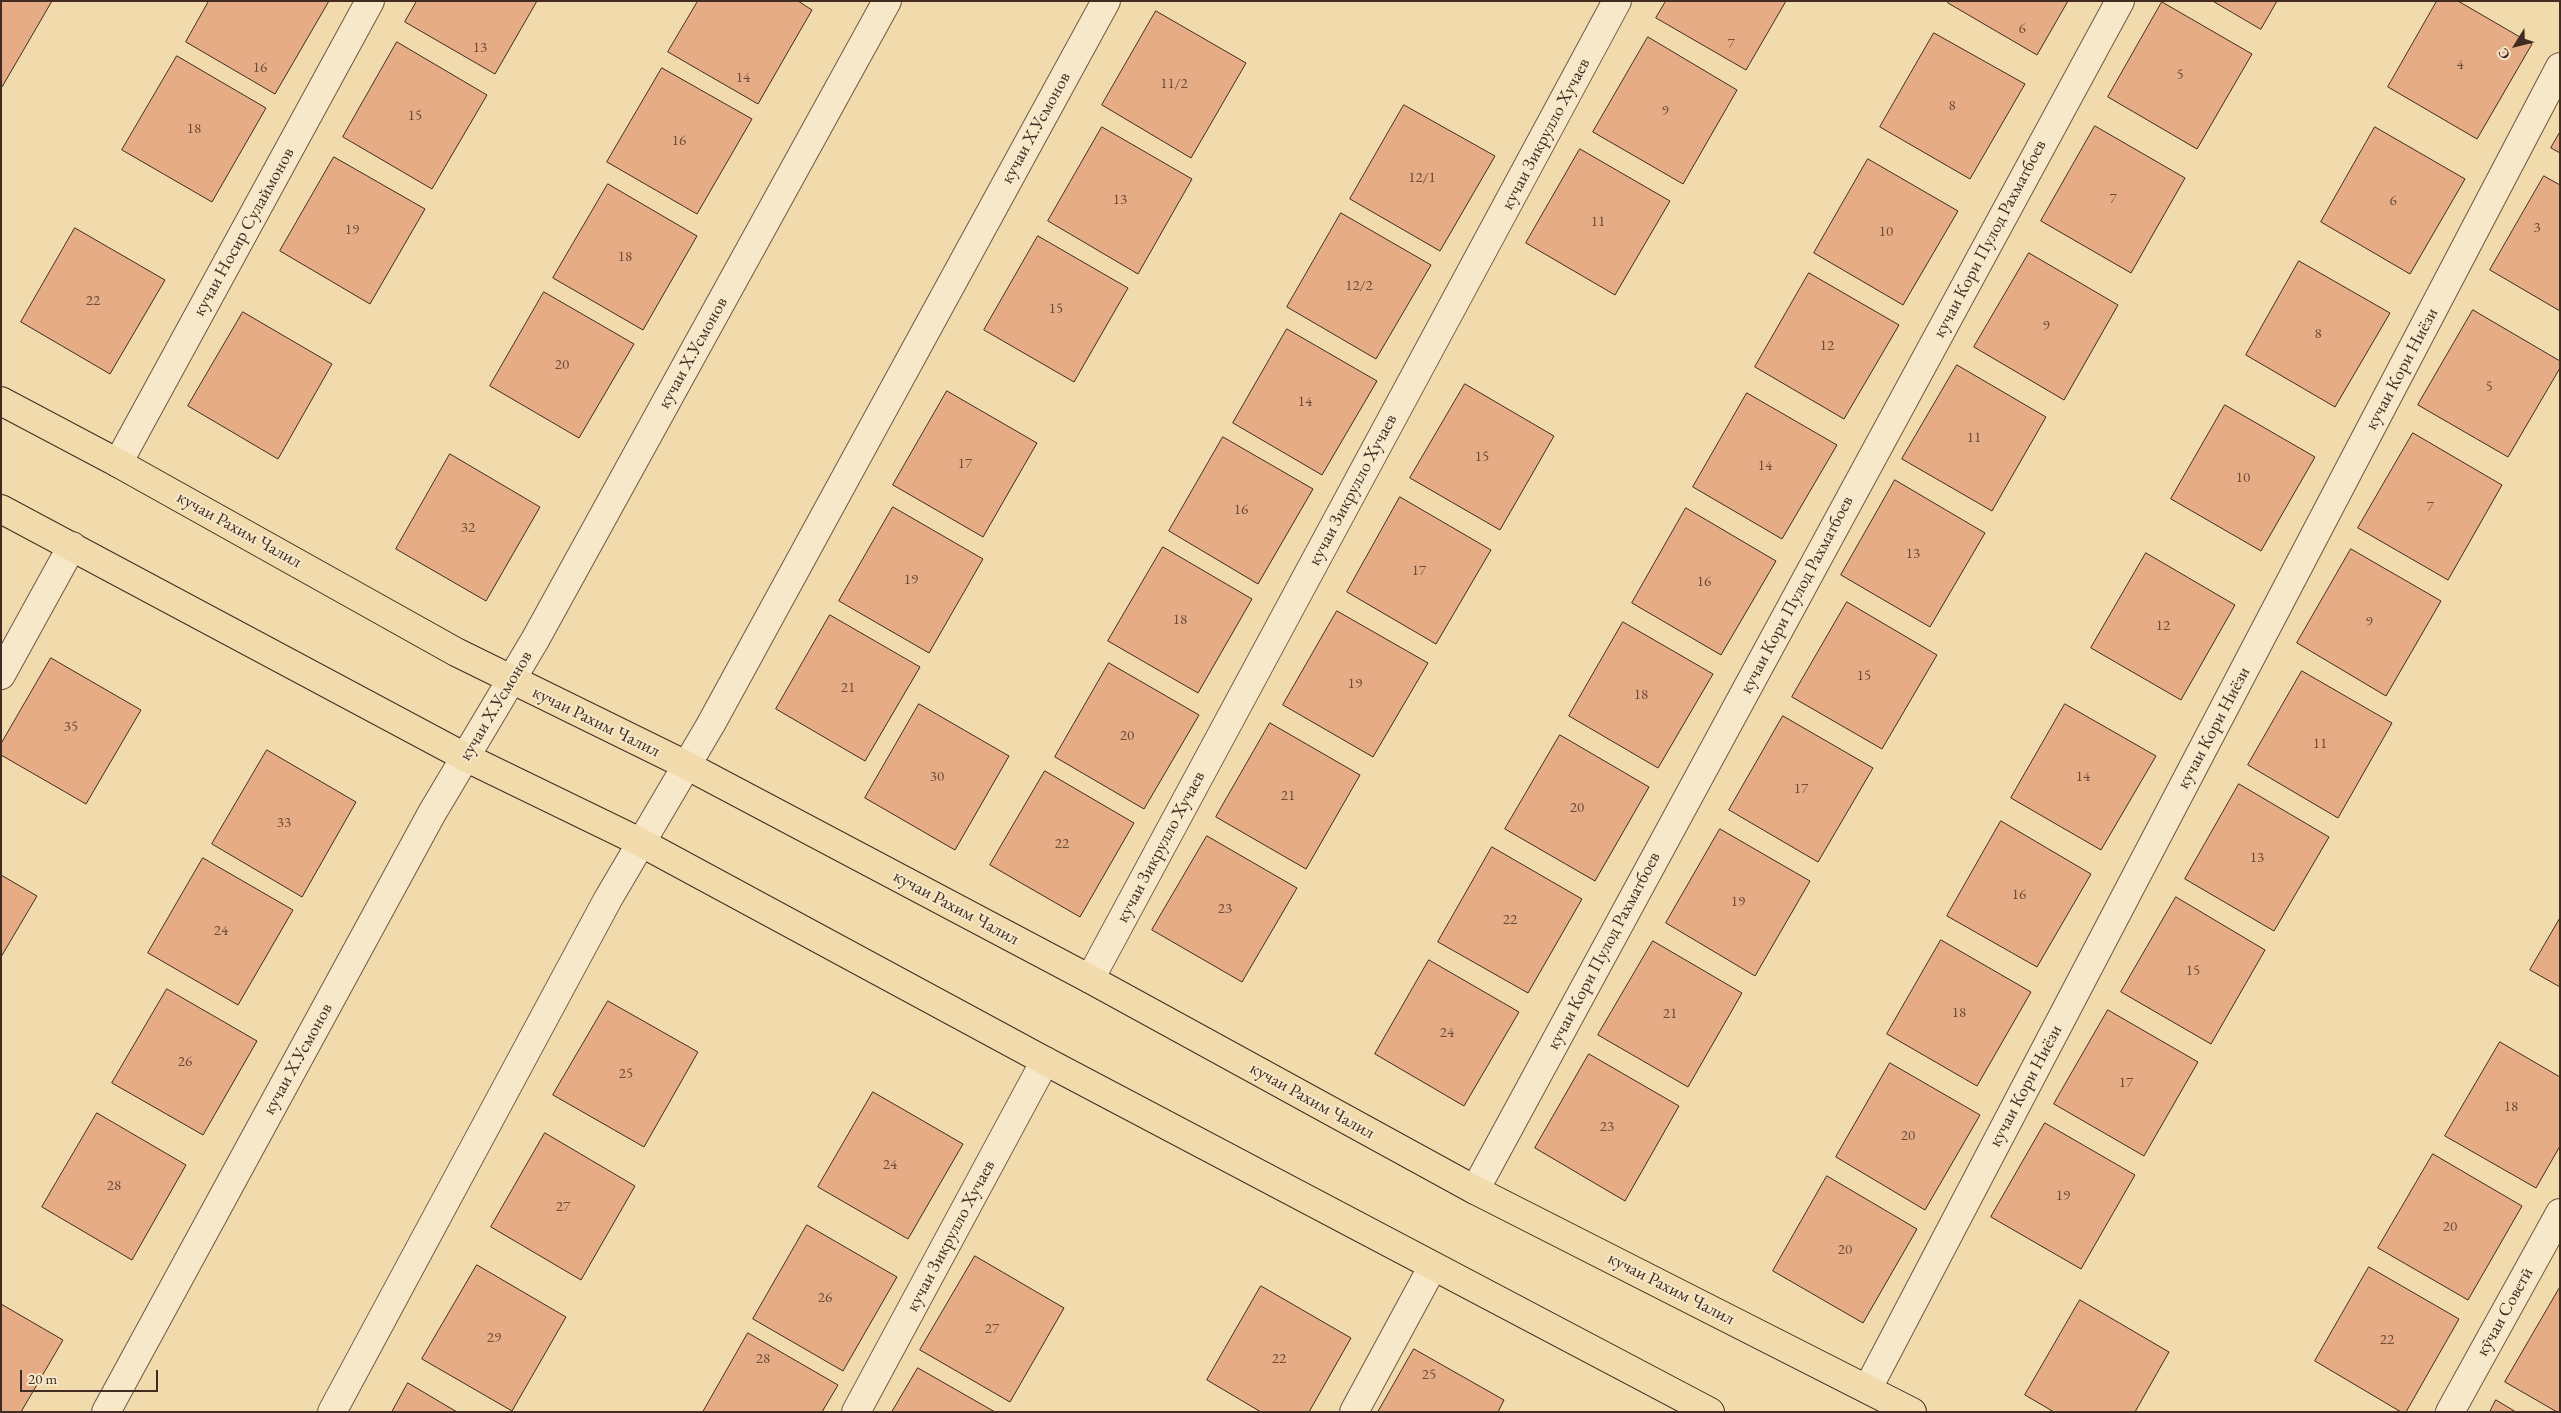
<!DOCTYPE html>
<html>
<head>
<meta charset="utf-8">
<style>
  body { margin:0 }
  #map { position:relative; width:2561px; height:1413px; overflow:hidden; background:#f1dbac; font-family:"EB Garamond",serif }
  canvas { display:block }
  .frame { position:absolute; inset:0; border:2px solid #422b21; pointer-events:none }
  .north { position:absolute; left:2491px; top:20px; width:50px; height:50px; -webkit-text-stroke:4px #f6e8c9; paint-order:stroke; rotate:234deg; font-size:14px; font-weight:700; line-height:20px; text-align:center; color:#422b21 }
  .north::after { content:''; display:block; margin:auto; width:18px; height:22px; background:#422b21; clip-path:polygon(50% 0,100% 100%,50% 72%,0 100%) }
  .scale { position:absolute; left:20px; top:1370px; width:138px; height:22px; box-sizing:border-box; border:2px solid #422b21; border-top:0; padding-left:6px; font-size:15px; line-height:18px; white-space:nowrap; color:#422b21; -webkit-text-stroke:4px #f6e8c9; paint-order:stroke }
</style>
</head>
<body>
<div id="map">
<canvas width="2561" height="1413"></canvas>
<div class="frame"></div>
<div class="north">С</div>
<div class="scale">20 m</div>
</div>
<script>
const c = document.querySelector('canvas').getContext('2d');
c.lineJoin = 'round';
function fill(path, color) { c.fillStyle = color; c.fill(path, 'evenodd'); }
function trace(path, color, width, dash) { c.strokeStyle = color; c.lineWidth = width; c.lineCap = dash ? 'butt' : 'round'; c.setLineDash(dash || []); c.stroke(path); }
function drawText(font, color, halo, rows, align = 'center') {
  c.font = font + ' "EB Garamond",serif'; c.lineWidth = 4; c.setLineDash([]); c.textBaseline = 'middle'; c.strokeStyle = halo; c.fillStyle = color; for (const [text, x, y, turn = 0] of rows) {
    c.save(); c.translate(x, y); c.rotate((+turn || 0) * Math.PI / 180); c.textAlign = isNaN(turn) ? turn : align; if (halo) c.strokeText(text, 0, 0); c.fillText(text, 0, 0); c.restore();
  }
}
const building = new Path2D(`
  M1 1H52L2 87H1Z
  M209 1H329L275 94 186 42Z
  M417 1H537L495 74 405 22Z
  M698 1H798L812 10 758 104 668 52Z
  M1666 1H1786L1746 70 1656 18Z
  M1949 1H2068L2037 55 1948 3Z
  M2213 1H2277L2261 29Z
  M2437 1H2458L2532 44 2477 139 2388 87Z
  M2162 2 2252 54 2197 149 2108 97Z
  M1156 11 1246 63 1191 158 1102 105Z
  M1934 33 2025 84 1970 179 1880 127Z
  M1648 37 1737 90 1683 184 1593 132Z
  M397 42 487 95 432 189 343 137Z
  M177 56 266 108 212 202 122 150Z
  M662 68 752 119 697 214 607 162Z
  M1404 105 1495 156 1440 251 1350 199Z
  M2095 126 2185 178 2131 273 2041 221Z
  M1102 127 1192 179 1138 274 1048 221Z
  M2375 127 2465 179 2410 274 2321 222Z
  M2560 132V153L2551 148Z
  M1580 149 1670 201 1615 295 1526 243Z
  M334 157 425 209 370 304 280 251Z
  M1868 159 1958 211 1903 305 1814 253Z
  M2544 176 2560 185V311L2490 270Z
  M608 184 697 236 643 330 553 278Z
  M1341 213 1431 265 1376 359 1287 307Z
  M75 228 165 280 110 374 21 322Z
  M1038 236 1128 288 1074 382 984 330Z
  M2029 253 2118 305 2064 400 1974 347Z
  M2299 261 2390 313 2335 407 2246 355Z
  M1809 273 1899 325 1844 419 1755 367Z
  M544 292 634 344 579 438 490 386Z
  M2473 310 2560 361V368L2508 457 2418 405Z
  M243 312 332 364 278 459 188 406Z
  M1287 329 1377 381 1322 475 1233 423Z
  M1957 365 2046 417 1992 511 1902 459Z
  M1465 384 1554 436 1500 530 1410 478Z
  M947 391 1037 443 983 537 893 485Z
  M1747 393 1837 445 1782 539 1693 487Z
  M2225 405 2315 457 2261 551 2171 499Z
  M2413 433 2502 485 2448 580 2358 528Z
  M1223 437 1313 489 1258 584 1169 531Z
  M450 454 540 507 486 601 396 549Z
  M1895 480 1985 533 1930 627 1841 575Z
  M1400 497 1491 550 1436 644 1347 592Z
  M893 507 983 559 929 653 839 601Z
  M1686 508 1776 561 1721 655 1632 603Z
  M1163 547 1252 599 1198 693 1108 641Z
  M2351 549 2441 601 2386 696 2297 643Z
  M2146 553 2235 605 2181 700 2091 648Z
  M1847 602 1937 655 1882 749 1792 697Z
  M1337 611 1428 663 1373 757 1283 705Z
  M830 615 920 667 865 761 776 709Z
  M1623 622 1713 674 1658 768 1569 716Z
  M51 658 141 710 86 804 1 755V744Z
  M1109 663 1199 715 1144 809 1055 757Z
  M2302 671 2392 723 2338 818 2248 765Z
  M919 704 1009 756 955 850 865 798Z
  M2065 704 2156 756 2101 850 2011 798Z
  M1783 716 1873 768 1818 862 1729 810Z
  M1270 723 1360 775 1306 869 1216 817Z
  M1560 735 1649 787 1595 881 1505 829Z
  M267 750 356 802 302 897 212 844Z
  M1045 771 1134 823 1080 917 990 865Z
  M2239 784 2329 837 2274 931 2185 879Z
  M2001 821 2091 874 2037 967 1947 916Z
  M1720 829 1810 881 1755 976 1666 923Z
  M1207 836 1297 888 1242 982 1152 930Z
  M1492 847 1582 899 1528 993 1438 942Z
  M203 858 293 910 238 1005 148 953Z
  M1 875 37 896 1 957Z
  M2176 897 2265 950 2211 1044 2121 992Z
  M2560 918V987L2530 970Z
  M1941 940 2031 992 1977 1086 1887 1034Z
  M1653 941 1742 993 1688 1087 1598 1035Z
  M1429 960 1519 1012 1464 1106 1375 1054Z
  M167 989 257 1041 203 1135 112 1083Z
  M608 1001 698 1052 644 1147 553 1095Z
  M2108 1010 2198 1062 2144 1156 2054 1104Z
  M2500 1042 2560 1077V1146L2536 1188 2445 1136Z
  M1589 1054 1679 1106 1625 1201 1535 1148Z
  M1890 1063 1980 1115 1925 1210 1836 1157Z
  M873 1092 963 1144 908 1239 818 1187Z
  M97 1113 186 1165 132 1260 42 1207Z
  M2045 1123 2135 1175 2081 1269 1991 1217Z
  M545 1133 635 1186 581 1280 491 1227Z
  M2433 1154 2522 1206 2468 1300 2378 1248Z
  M1827 1176 1917 1229 1863 1323 1773 1271Z
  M807 1225 897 1277 843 1371 753 1319Z
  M975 1256 1064 1308 1010 1402 920 1350Z
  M477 1265 566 1317 512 1411 422 1359Z
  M2369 1267 2459 1319 2406 1412H2401L2315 1361Z
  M1261 1286 1351 1338 1309 1412H1261L1207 1380Z
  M2560 1287V1412H2557L2505 1382Z
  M2080 1300 2169 1352 2135 1412H2054L2025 1395Z
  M1 1304 63 1340 21 1412H1Z
  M748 1333 838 1385 822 1412H703Z
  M1414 1349 1504 1400 1498 1412H1378Z
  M918 1368 995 1412H892Z
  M408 1383 457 1412H392Z
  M2496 1400 2516 1412H2490Z`);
const minor = new Path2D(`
  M118 463 370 1
  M1 675 72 546
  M1090 979 1617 1
  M1475 1190 2120 1
  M1868 1388 2560 67
  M106 1412 432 813 535 640 887 1
  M332 1412 608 899 711 724 1106 1
  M856 1412 1045 1061
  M1354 1412 1433 1266
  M2450 1412 2560 1213`);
const major = new Path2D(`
  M1 401 118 463 456 652 686 765 1090 979 1475 1190 1912 1412
  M1 509 465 757 640 842 1045 1061 1710 1412`);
const numberNames = [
  ["6",2022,29],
  ["7",1731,44],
  ["13",480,48],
  ["4",2460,65],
  ["16",260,68],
  ["5",2180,75],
  ["14",743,78],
  ["11/2",1174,84],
  ["8",1952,106],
  ["9",1665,111],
  ["15",415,116],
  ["18",194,129],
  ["16",679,141],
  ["12/1",1422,178],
  ["7",2113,199],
  ["13",1120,200],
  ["6",2393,201],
  ["11",1598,222],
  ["3",2537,228],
  ["19",352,230],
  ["10",1886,232],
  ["18",625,257],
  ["12/2",1359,286],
  ["22",93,301],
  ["15",1056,309],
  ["9",2046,326],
  ["8",2318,334],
  ["12",1827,346],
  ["20",562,365],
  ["5",2489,387],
  ["14",1305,402],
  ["11",1974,438],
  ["15",1482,457],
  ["17",965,464],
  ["14",1765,466],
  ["10",2243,478],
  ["7",2430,507],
  ["16",1241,510],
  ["32",468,528],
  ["13",1913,554],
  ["17",1419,571],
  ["19",911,580],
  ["16",1704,582],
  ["18",1180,620],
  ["9",2369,622],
  ["12",2163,626],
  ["15",1864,676],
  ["19",1355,684],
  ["21",848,688],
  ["18",1641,695],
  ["35",71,727],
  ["20",1127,736],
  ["11",2320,744],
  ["30",937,777],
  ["14",2083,777],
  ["17",1801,789],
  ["21",1288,796],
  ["20",1577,808],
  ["33",284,823],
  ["22",1062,844],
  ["13",2257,858],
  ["16",2019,895],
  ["19",1738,902],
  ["23",1225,909],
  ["22",1510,920],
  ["24",221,931],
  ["15",2193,971],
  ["18",1959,1013],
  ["21",1670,1014],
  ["24",1447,1033],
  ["26",185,1062],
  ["25",626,1074],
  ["17",2126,1083],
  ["18",2511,1107],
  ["23",1607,1127],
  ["20",1908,1136],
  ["24",890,1165],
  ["28",114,1186],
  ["19",2063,1196],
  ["27",563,1207],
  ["20",2450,1227],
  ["20",1845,1250],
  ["26",825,1298],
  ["27",992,1329],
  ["29",494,1338],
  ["22",2387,1340],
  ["28",763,1359],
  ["22",1279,1359],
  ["25",1429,1375]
];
const streetNames = [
  ["кучаи Х.Усмонов",1036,128,-61],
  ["кучаи Зикрулло Хучаев",1546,134,-62],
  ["кучаи Носир Сулаймонов",244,232,-61],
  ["кучаи Кори Пулод Рахматбоев",1990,239,-62],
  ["кучаи Х.Усмонов",693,353,-61],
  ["кучаи Кори Ниёзи",2402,369,-62],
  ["кучаи Зикрулло Хучаев",1353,490,-62],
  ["кучаи Рахим Чалил",239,530,29],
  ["кучаи Кори Пулод Рахматбоев",1797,595,-62],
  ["кучаи Х.Усмонов",496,706,-59],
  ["кучаи Рахим Чалил",596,722,26],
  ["кучаи Кори Ниёзи",2214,728,-62],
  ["кучаи Зикрулло Хучаев",1161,847,-62],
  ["кучаи Рахим Чалил",956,908,28],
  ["кучаи Кори Пулод Рахматбоев",1604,951,-62],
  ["кучаи Х.Усмонов",298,1059,-61],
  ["кучаи Кори Ниёзи",2026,1086,-62],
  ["кучаи Рахим Чалил",1312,1101,29],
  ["кучаи Зикрулло Хучаев",951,1236,-62],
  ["кучаи Рахим Чалил",1671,1289,27],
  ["кӯчаи Советӣ",2505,1312,-61]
];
fill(building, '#e5ac85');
trace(building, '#422b21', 1);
trace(minor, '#6e5744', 30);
trace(major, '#422b21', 30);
trace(minor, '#f6e8c9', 28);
trace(major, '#f1dbac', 28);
drawText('15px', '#6b4b3a', null, numberNames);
drawText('18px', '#422b21', '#f6e8c9', streetNames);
</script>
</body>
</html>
